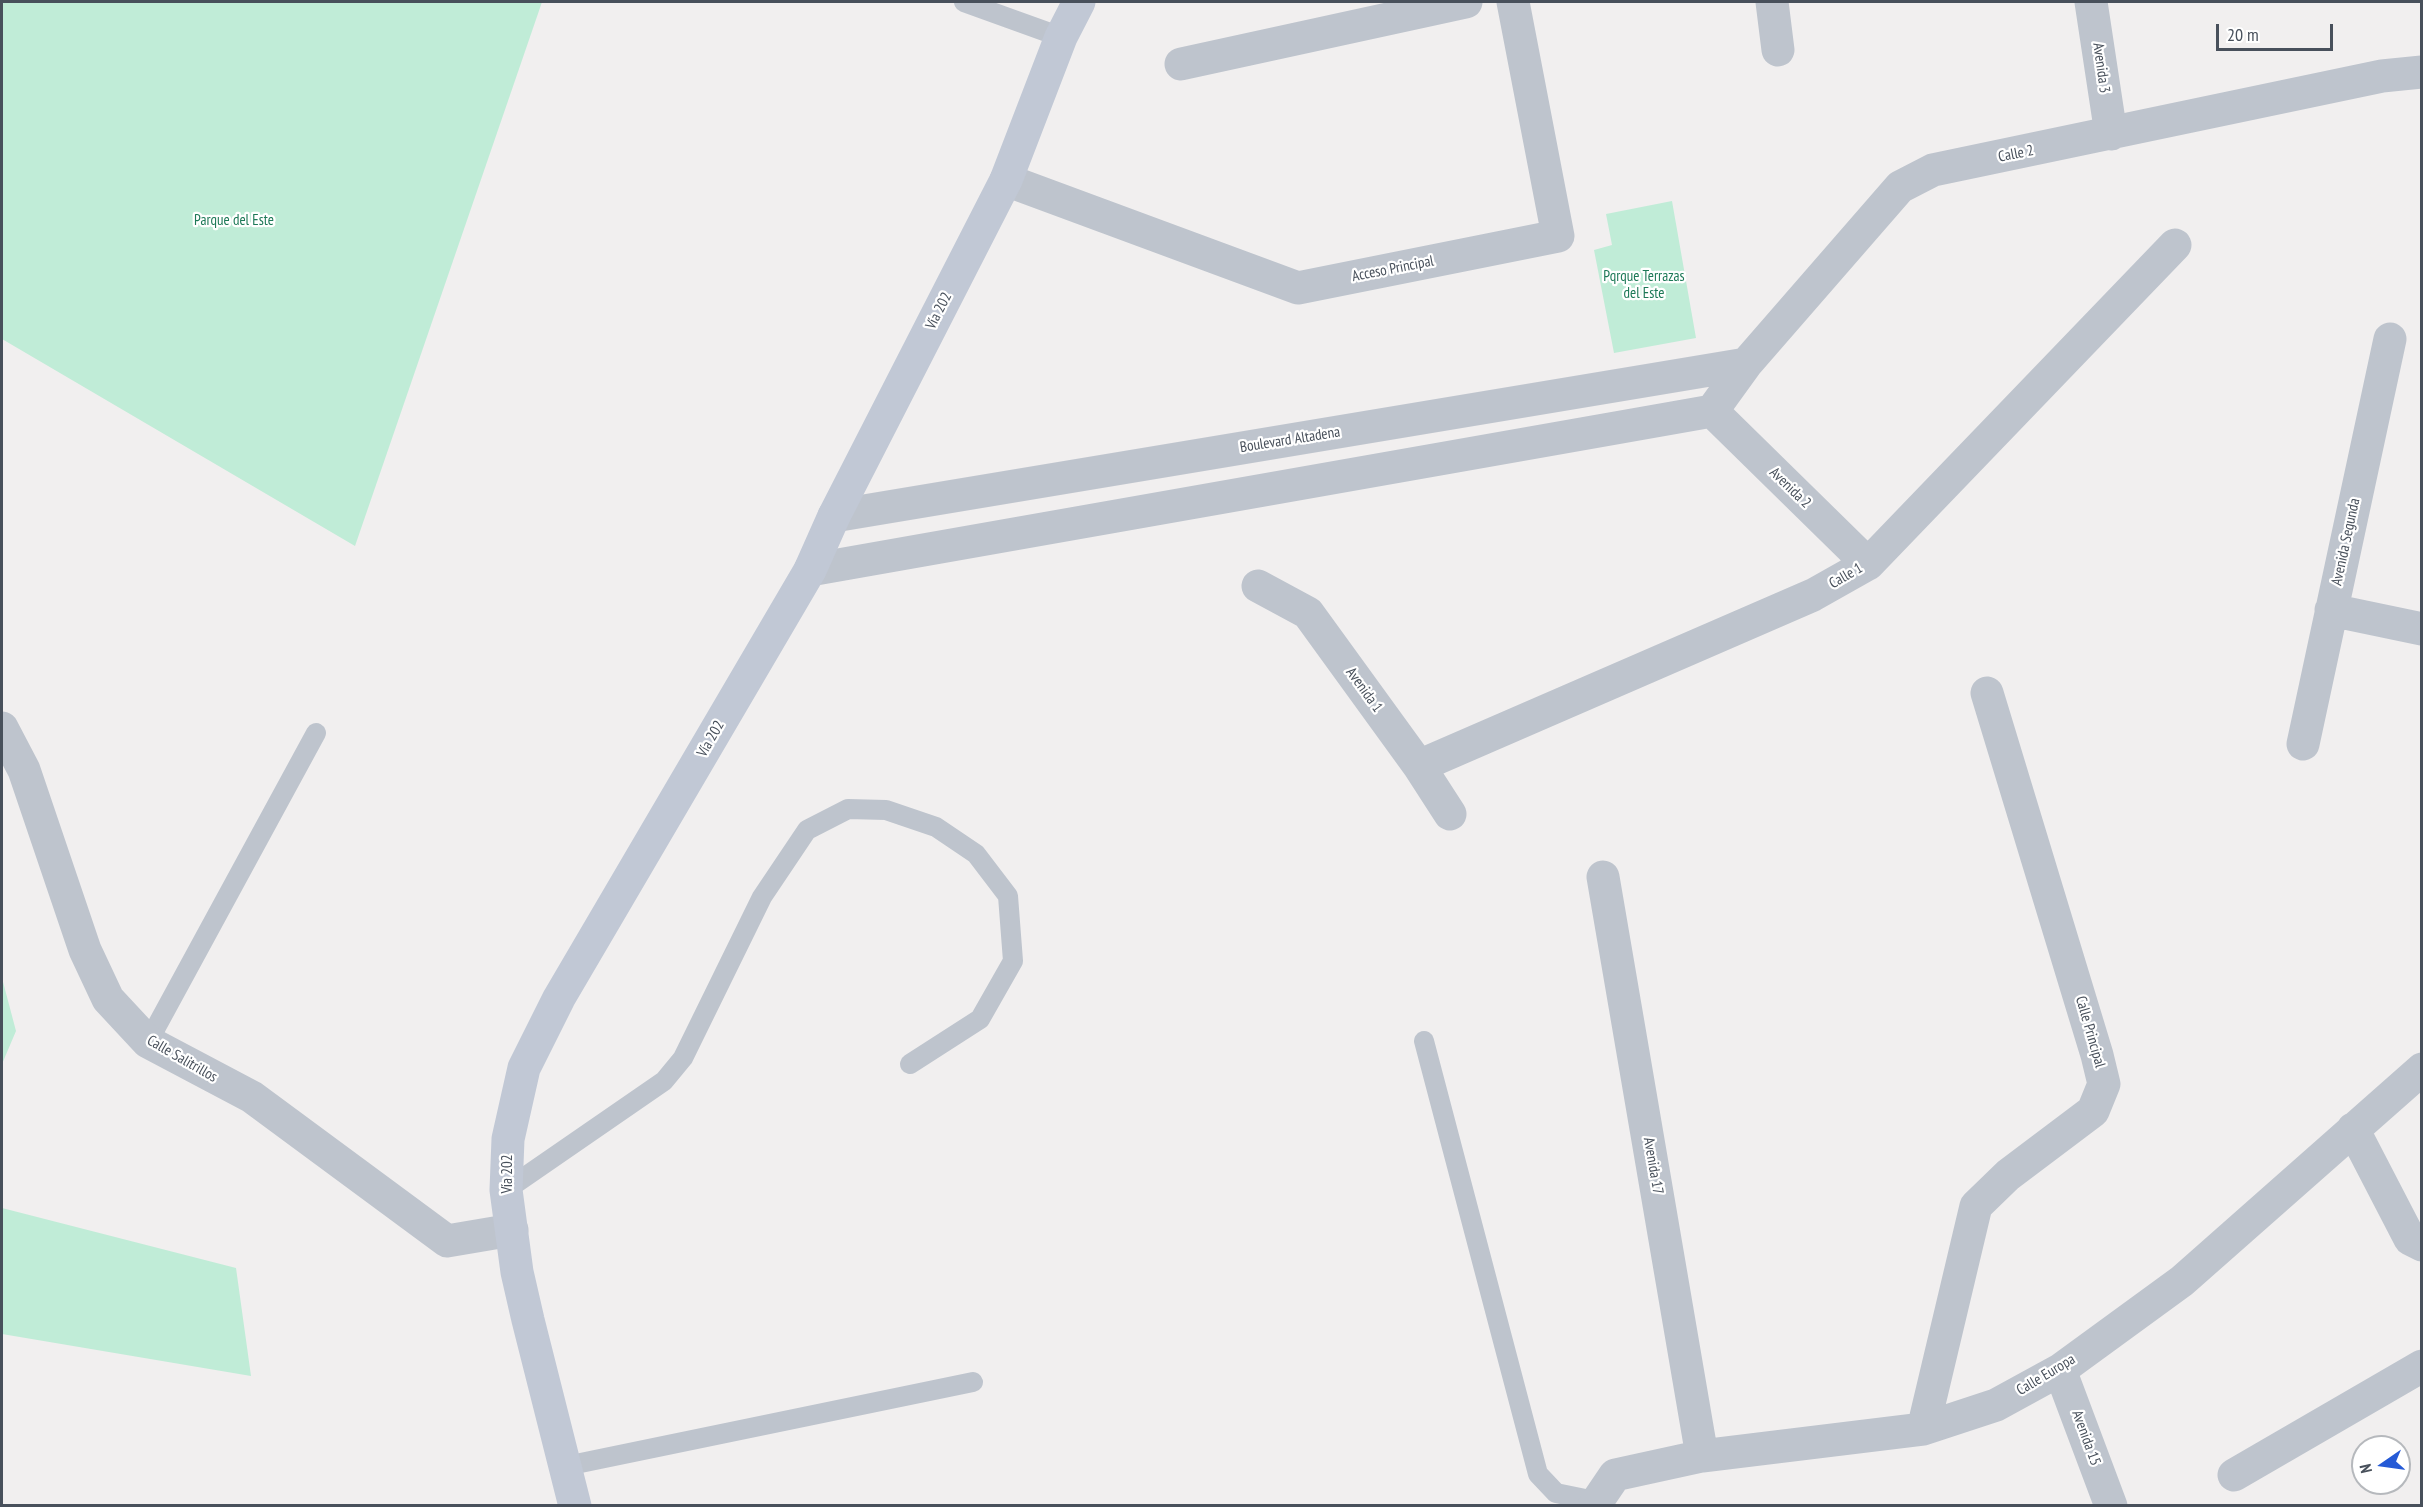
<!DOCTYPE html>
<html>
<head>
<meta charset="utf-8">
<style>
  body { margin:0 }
  #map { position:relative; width:2423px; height:1507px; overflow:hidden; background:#f1efef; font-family:"PT Sans Narrow",sans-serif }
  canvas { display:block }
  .frame { position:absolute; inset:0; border:3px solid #48505b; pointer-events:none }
  .north { position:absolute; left:2351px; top:1435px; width:60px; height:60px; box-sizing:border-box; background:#fff; border:2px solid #b6b9bd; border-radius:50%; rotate:257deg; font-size:16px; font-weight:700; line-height:24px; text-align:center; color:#48505b }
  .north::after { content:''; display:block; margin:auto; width:21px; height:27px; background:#255ad6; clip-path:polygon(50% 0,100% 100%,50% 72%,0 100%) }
  .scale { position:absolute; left:2216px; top:24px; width:117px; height:27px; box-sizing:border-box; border:3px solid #48505b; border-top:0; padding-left:8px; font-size:18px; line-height:21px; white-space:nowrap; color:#48505b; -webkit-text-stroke:4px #fff; paint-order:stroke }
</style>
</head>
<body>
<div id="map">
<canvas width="2423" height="1507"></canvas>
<div class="frame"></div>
<div class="north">N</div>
<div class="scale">20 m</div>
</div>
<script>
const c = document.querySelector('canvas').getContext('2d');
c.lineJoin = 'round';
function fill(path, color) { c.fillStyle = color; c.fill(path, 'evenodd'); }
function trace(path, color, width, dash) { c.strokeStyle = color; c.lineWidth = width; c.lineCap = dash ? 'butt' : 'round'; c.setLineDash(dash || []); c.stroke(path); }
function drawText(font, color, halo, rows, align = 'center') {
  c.font = font + ' "PT Sans Narrow",sans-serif'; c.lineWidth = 4.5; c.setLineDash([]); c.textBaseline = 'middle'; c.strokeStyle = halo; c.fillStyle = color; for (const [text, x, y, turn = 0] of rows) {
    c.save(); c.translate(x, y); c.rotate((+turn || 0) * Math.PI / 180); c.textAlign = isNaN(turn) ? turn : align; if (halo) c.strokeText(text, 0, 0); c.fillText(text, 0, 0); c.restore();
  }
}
const green = new Path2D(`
  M2 2H542L355 546 2 339Z
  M1672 201 1696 338 1614 353 1594 250 1612 245 1606 214Z
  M2 978 16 1031 2 1064Z
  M2 1208 236 1268 251 1376 2 1334Z`);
const lane = new Path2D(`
  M964 2 1061 37
  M1424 1041 1538 1474 1556 1493 1595 1501
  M148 1042 316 733
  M506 1190 664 1081 683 1058 762 897 807 830 848 809 886 810 936 827 976 854 1008 896 1013 961 980 1019 910 1064
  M566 1466 973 1382`);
const street = new Path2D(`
  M1772 2 1778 50
  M2091 2 2111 134
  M1181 64 1466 2
  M1006 180 1298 288 1558 236 1513 2
  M1712 411 1746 364 1900 187 1933 170 2382 76 2422 72
  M1712 411 1868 564
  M834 516 1746 364
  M810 570 1712 411
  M1258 586 1308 613 1419 766 1450 814
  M2331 610 2422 629
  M2 728 24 770 85 950 108 999 148 1042 252 1097 447 1241 512 1230
  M2303 744 2390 339
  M1419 766 1813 595 1868 564 2175 245
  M1603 877 1702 1456
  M2353 1129 2410 1239 2422 1245
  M2060 1370 2111 1506
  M1923 1429 1976 1206 2008 1175 2093 1111 2104 1084 2097 1055 1987 693
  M2234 1475 2422 1366
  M1594 1506 1615 1475 1702 1456 1923 1429 1996 1405 2060 1370 2182 1281 2422 1069`);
const secondary = new Path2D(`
  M575 1506 528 1320 517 1272 506 1190 508 1139 524 1068 559 998 810 570 834 516 1006 180 1061 37 1079 2`);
const streetNames = [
  ["Avenida 3",2101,68,82],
  ["Calle 2",2016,154,-11],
  ["Acceso Principal",1393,269,-11],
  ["Vía 202",939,311,-63],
  ["Boulevard Altadena",1290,440,-9],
  ["Avenida 2",1790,488,44],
  ["Avenida Segunda",2346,542,-78],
  ["Calle 1",1846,576,-30],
  ["Avenida 1",1364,690,54],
  ["Vía 202",711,739,-60],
  ["Calle Principal",2090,1032,74],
  ["Calle Salitrillos",182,1059,30],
  ["Avenida 17",1653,1166,80],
  ["Vía 202",508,1174,-90],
  ["Calle Europa",2046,1375,-31],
  ["Avenida 15",2086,1438,70]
];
const parkNames = [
  ["Parque del Este",234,221],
  ["Pqrque Terrazas",1644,277],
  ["del Este",1644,294]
];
fill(green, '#c0ecd7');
trace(lane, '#bec4cd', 20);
trace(street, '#bec4cd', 33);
trace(secondary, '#c1c8d5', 33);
drawText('15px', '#48505b', '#fff', streetNames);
drawText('15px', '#1d7957', '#fff', parkNames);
</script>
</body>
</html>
